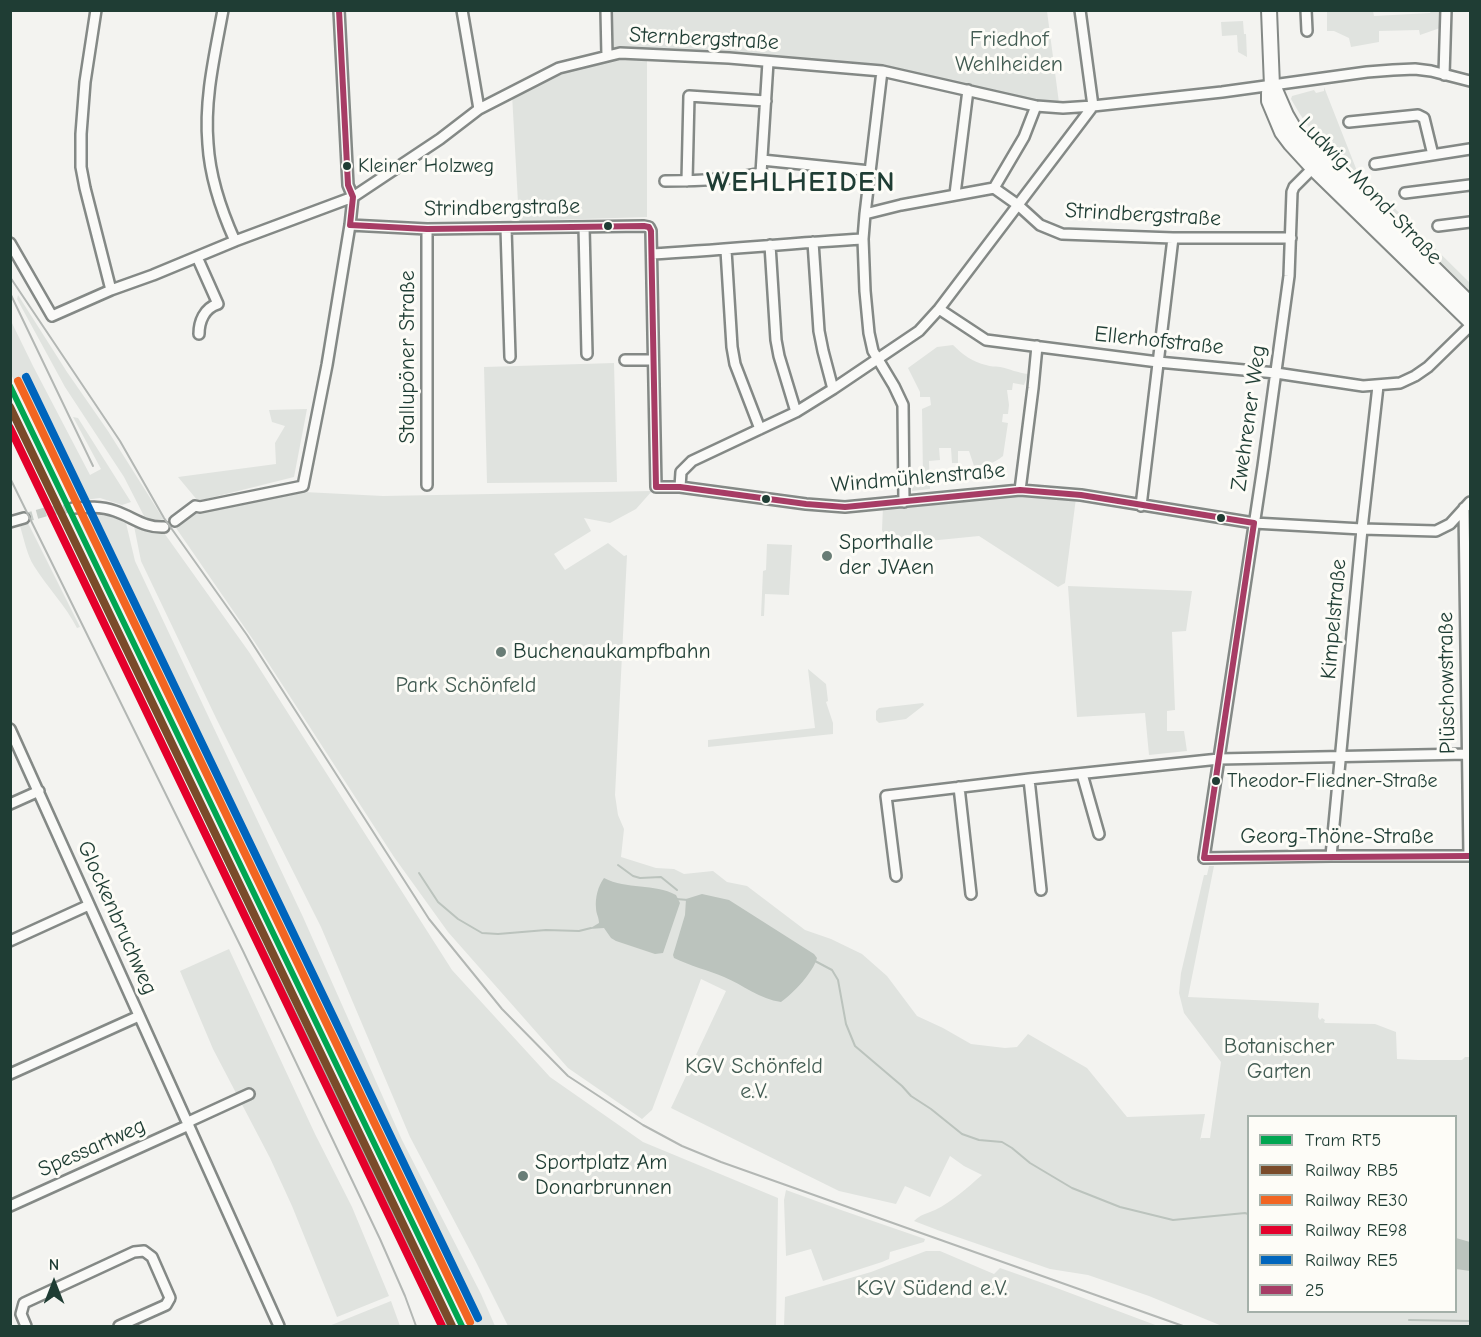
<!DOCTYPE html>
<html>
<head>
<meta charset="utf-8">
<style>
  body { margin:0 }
  #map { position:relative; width:1481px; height:1337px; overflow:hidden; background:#f3f3f0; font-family:"Comic Neue",sans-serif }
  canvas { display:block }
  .frame { position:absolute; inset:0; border:12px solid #1f3d34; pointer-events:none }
  .legend { position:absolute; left:1247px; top:1115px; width:210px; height:198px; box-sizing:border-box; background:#fdfcf7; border:2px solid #a4b0a9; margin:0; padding:8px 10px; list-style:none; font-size:18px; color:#1f3d34 }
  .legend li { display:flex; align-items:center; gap:12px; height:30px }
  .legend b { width:30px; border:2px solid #a4b0a9 }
  .north { position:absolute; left:24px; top:1253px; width:60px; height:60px; -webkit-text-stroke:4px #fdfcf7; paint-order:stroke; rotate:0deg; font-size:16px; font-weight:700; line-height:24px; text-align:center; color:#1f3d34 }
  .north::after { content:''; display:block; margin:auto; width:21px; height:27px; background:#1f3d34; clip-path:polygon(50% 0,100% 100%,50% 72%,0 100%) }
</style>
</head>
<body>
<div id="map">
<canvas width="1481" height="1337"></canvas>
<div class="frame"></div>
<ul class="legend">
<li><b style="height:8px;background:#00a651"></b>Tram RT5</li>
<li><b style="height:8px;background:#7a4b2a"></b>Railway RB5</li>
<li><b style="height:8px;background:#f26522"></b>Railway RE30</li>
<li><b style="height:8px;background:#e4002b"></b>Railway RE98</li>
<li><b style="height:8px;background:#0065bd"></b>Railway RE5</li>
<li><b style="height:8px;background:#a73c65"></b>25</li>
</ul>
<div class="north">N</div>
</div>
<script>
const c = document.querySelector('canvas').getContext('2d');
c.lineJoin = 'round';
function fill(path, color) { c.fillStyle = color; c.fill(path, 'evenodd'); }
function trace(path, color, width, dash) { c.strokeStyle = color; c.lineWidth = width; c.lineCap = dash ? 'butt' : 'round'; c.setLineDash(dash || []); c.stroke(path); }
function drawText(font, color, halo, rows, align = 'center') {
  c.font = font + ' "Comic Neue",sans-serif'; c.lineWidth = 6; c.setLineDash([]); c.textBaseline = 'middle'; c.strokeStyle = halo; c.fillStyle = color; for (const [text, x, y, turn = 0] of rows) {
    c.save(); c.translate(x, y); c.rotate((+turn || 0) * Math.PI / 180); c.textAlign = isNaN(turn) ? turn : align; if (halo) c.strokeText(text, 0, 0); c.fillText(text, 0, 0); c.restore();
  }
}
const green = new Path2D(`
  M610 11H1047L1059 103 1038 102 885 65 611 51Z
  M1327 11H1373L1374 16 1430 13 1431 11H1441L1440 28 1420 35 1419 30 1379 31V42L1351 47 1349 38 1334 31H1327Z
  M1243 21 1244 34H1246L1247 57 1238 52 1237 35 1222 36 1221 22Z
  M620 57 647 60V217L519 221 512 94 561 70Z
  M1324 87 1357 171 1470 283V291L1330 153C1315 136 1302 119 1291 99L1292 96 1314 90 1316 93 1324 91Z
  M18 295 67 372 108 431 164 520 145 518 124 477 65 387 17 299Z
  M10 319 33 366 90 475 101 469 73 417 78 418 131 502 122 505 100 498 76 501 65 481 57 471 11 374Z
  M953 345C963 355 973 362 986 365 991 367 995 366 1000 367 1010 369 1018 373 1028 374L1024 385 1013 383 1012 390H1007L1009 405 1008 414H1003L1002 422 1008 423 1003 456C993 464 986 465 974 466L969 451H958V463H952L951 448H939L940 460 929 461 930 489 912 491 914 479 923 478 922 409 931 405 930 397H920V392L908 368 937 347Z
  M614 363 617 482 487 483 484 367Z
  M307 409 294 477 198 501 178 477 276 464 275 443 285 426 272 422 269 410Z
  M652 491 636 509 610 523 584 518 591 531 554 554 565 570 608 543 624 556 627 555 615 795 618 815 624 829 621 857 656 868 674 869 684 874 713 871 727 882 747 886 805 930 831 939 862 954 887 976 917 1016 943 1028 971 1044 1005 1048 1017 1047 1028 1034 1087 1068 1127 1117 1205 1114 1200 1141 1201 1138H1210L1221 1062 1184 1013 1179 993 1181 973 1204 875H1207L1209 866H1214L1188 997 1319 1003 1318 1017 1320 1020 1322 1018 1325 1020 1324 1022 1325 1023 1375 1024 1396 1032 1397 1059 1418 1060H1462L1465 1057H1470V1326H1222L1149 1296 1088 1275 1050 1269 940 1231 914 1221C921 1214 926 1214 935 1210 952 1202 968 1187 982 1175L964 1166 950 1156 930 1197 905 1186 896 1204 839 1191 671 1108 726 991 701 979 652 1110 642 1119 568 1068 448 932 394 857 254 641 176 528 196 511 304 492 383 496ZM1248 1116H1456V1312H1248Z
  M1020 492 1076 498 1065 583 1058 587 979 536 888 545 882 530 883 507Z
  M77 512H102L126 523 135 561 303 917 402 1140 481 1294 495 1326H468L301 969 136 633 83 527Z
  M28 523 80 627 77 628C66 606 47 587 34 566 27 555 24 539 20 526Z
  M134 526 145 530H162L249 652 452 970 550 1077 643 1142 778 1198 776 1326H508L476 1262 410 1137 321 927 216 718 141 561Z
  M767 544 792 545 789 595 765 594 764 616H761L763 571 766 570Z
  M1068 586 1192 591 1186 631 1172 632 1175 710 1167 711V731H1184L1187 751 1149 755 1145 713 1077 717Z
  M808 669 826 684 828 701 826 702 833 723V734L708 747V740L815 728Z
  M923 703 924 705 906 719 879 723 876 720V711L879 708Z
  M229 949 315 1134 352 1207 389 1296 337 1317 292 1206 270 1158 213 1049 180 971Z
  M786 1190 841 1210 925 1239 924 1242 890 1252 889 1259 882 1262 823 1281 811 1249 786 1256 784 1200Z
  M926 1251H940L994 1274 1000 1268 1054 1287 1158 1326H784L785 1297 871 1272Z
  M391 1301 400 1326H329Z`);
const water = new Path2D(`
  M604 878C627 890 654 883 676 895L680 903 663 953 655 954 616 941 611 938 604 928 589 929 599 923C599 917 596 914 596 908 595 898 598 886 604 878Z
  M702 894 729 900 814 954 817 958C814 971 793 994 781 1002 760 999 743 985 724 977 708 970 690 966 674 958L673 955 685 915 686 899Z
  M1456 1238 1470 1242V1271L1456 1269Z`);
const stream = new Path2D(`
  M618 865 633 876 640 878 661 877 677 890
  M419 873 438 902 458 919 482 933 498 934 546 930 579 931 591 928
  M676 899 688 900
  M815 961 832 970 838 980 846 1024 855 1046 902 1086 911 1096 931 1109 962 1134 979 1140 1002 1142 1012 1148 1030 1163 1072 1188 1120 1207 1173 1220 1245 1213 1248 1214
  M1409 1320 1470 1321`);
const streetTunnel = new Path2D(`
  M24 518 49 511 73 508`);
const street = new Path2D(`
  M96 10 85 82 81 134V167L85 188 111 290
  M223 10C215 54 204 99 208 144 210 178 221 210 235 241
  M462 10 479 109
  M606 10 607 56
  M1080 10 1093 106
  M1306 10 1307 31
  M882 71 865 214 863 239 865 291 869 333 873 351 894 386 903 405 904 502
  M1444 75 1446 10
  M1349 122 1418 115 1424 118 1433 155
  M762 160 870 171
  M1317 164 1294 187 1292 192 1289 276 1263 466 1204 858 1331 856H1470
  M1375 164 1470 149
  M665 181C696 181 731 180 761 173L768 62
  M687 181 689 96 766 101
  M994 188 1024 137 1036 106
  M1405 193 1470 185
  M955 194 968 90
  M865 214 901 205 994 188 1018 205 1040 225 1062 234 1173 238H1291
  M350 225 427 229 644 226 649 227 651 231 656 487H680L806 504 845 507 1020 490 1081 495 1254 523 1362 529 1436 531 1450 524 1470 502
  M1438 226 1470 222
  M584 227 587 354
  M506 228 510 357
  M813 242 819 331 823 351 833 389
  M10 243 52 316 111 290 153 275 235 241 353 197 440 139 479 109 559 68 620 53 729 58 882 71 1036 106 1063 108 1093 106 1222 92 1367 72 1393 70 1415 69 1431 71 1470 81
  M770 245 776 340 779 356 796 412
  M726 250 732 347 735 364 760 429
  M652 254C722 250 793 243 863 239
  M197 257 218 304C204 308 199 322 199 334
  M939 309 986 340 1158 362 1276 373 1363 386 1400 383 1415 376 1428 367 1470 326
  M625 360H653
  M427 485V229
  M680 487 681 472 692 461 796 412 833 389 919 331 939 309 1093 106
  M1020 490 1033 388 1037 346
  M1141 506 1173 238
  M73 508C87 507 101 506 115 511 133 517 144 528 164 527
  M1464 508 1469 856
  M175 521 195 506 200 507 303 486 327 365 350 225 353 197 348 185 339 10
  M10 522 24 518
  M10 729 279 1326
  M1082 774 1099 834
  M1029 779 1041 890
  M959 787 971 894
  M10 804 39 791
  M1331 856 1362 529 1378 386
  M896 876 886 796 1029 779 1219 759 1467 754
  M10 941 89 905
  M10 1074 139 1016
  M188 1122 249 1094
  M10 1206 189 1125
  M26 1326 21 1314 24 1303 134 1252 144 1251 152 1257 170 1298 166 1305 119 1326`);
const secondary = new Path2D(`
  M1269 10 1272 86 1269 93V101L1282 132 1291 144 1313 168 1470 321
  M1272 86 1276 92 1286 115 1296 132 1470 304`);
const rail = new Path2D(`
  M10 277 120 441 164 518 247 635 429 919 502 1009 568 1076 643 1125 682 1146 721 1162 1183 1326
  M10 293 93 466
  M10 422 172 759 448 1326
  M10 478 243 951 380 1239 405 1296 416 1326`);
const bus1 = new Path2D(`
  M339 10 348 185 353 197 350 225
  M350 225 427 229 644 226 649 227 651 231
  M651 231 656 487
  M656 487H680L806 504 845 507 1020 490 1081 495 1254 523
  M1204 858 1254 523
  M1204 858 1470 856`);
const rail1 = new Path2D(`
  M10 407 452 1326`);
const rail2 = new Path2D(`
  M18 381 470 1322`);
const rail3 = new Path2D(`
  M10 428 442 1326`);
const rail4 = new Path2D(`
  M26 377 478 1318`);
const tram1 = new Path2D(`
  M10 386 462 1326`);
const markers = [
  [347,166,5,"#1f3d34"],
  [608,226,5,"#1f3d34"],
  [766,499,5,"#1f3d34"],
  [1221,518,5,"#1f3d34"],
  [827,556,6,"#697d76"],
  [501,652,6,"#697d76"],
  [1216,781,5,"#1f3d34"],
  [523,1176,6,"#697d76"]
];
const busNames = [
  ["Kleiner Holzweg",358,166],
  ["Theodor-Fliedner-Straße",1227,781]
];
const streetNames = [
  ["Sternbergstraße",704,39,3],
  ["Ludwig-Mond-Straße",1370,191,46],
  ["Strindbergstraße",502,208,-1],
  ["Strindbergstraße",1143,215,3],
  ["Ellerhofstraße",1159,341,6],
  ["Stallupöner Straße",408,357,-90],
  ["Zwehrener Weg",1249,418,-82],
  ["Windmühlenstraße",918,478,-5],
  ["Kimpelstraße",1334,619,-85],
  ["Plüschowstraße",1447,683,-91],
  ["Georg-Thöne-Straße",1337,837],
  ["Glockenbruchweg",117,918,66],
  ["Spessartweg",92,1148,-24]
];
const parkNames = [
  ["Friedhof",1009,40],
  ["Wehlheiden",1009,65],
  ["Park Schönfeld",466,686],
  ["Botanischer",1279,1047],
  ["Garten",1279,1072],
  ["KGV Schönfeld",754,1067],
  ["e.V.",754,1092],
  ["KGV Südend e.V.",932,1289]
];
const poiNames = [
  ["Sporthalle",839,543],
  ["der JVAen",839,568],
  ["Buchenaukampfbahn",513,652],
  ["Sportplatz Am",535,1163],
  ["Donarbrunnen",535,1188]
];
const districtNames = [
  ["WEHLHEIDEN",801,183]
];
fill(green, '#e0e3df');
fill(water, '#bbc3bd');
trace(stream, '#bbc3bd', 2);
trace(streetTunnel, '#c9cfca', 9, [9, 4.5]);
trace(street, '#848986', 14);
trace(secondary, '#848986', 18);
trace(street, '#fafaf8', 9);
trace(secondary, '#fafaf8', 14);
trace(rail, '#b3b7b4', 2);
trace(bus1, '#a73c65', 6);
trace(rail1, '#7a4b2a', 8);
trace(rail2, '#f26522', 8);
trace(rail3, '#e4002b', 8);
trace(rail4, '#0065bd', 8);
trace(tram1, '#00a651', 6);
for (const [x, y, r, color] of markers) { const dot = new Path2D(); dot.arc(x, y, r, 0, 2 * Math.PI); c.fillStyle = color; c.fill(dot); trace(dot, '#fdfcf7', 2); }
drawText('20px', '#1f3d34', '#fdfcf7', busNames, 'left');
drawText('22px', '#1f3d34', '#fdfcf7', streetNames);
drawText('22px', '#435c53', '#fdfcf7', parkNames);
drawText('22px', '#1f3d34', '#fdfcf7', poiNames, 'left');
c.letterSpacing = '1.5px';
drawText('bold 28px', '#1f3d34', '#fdfcf7', districtNames);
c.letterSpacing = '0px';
</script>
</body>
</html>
